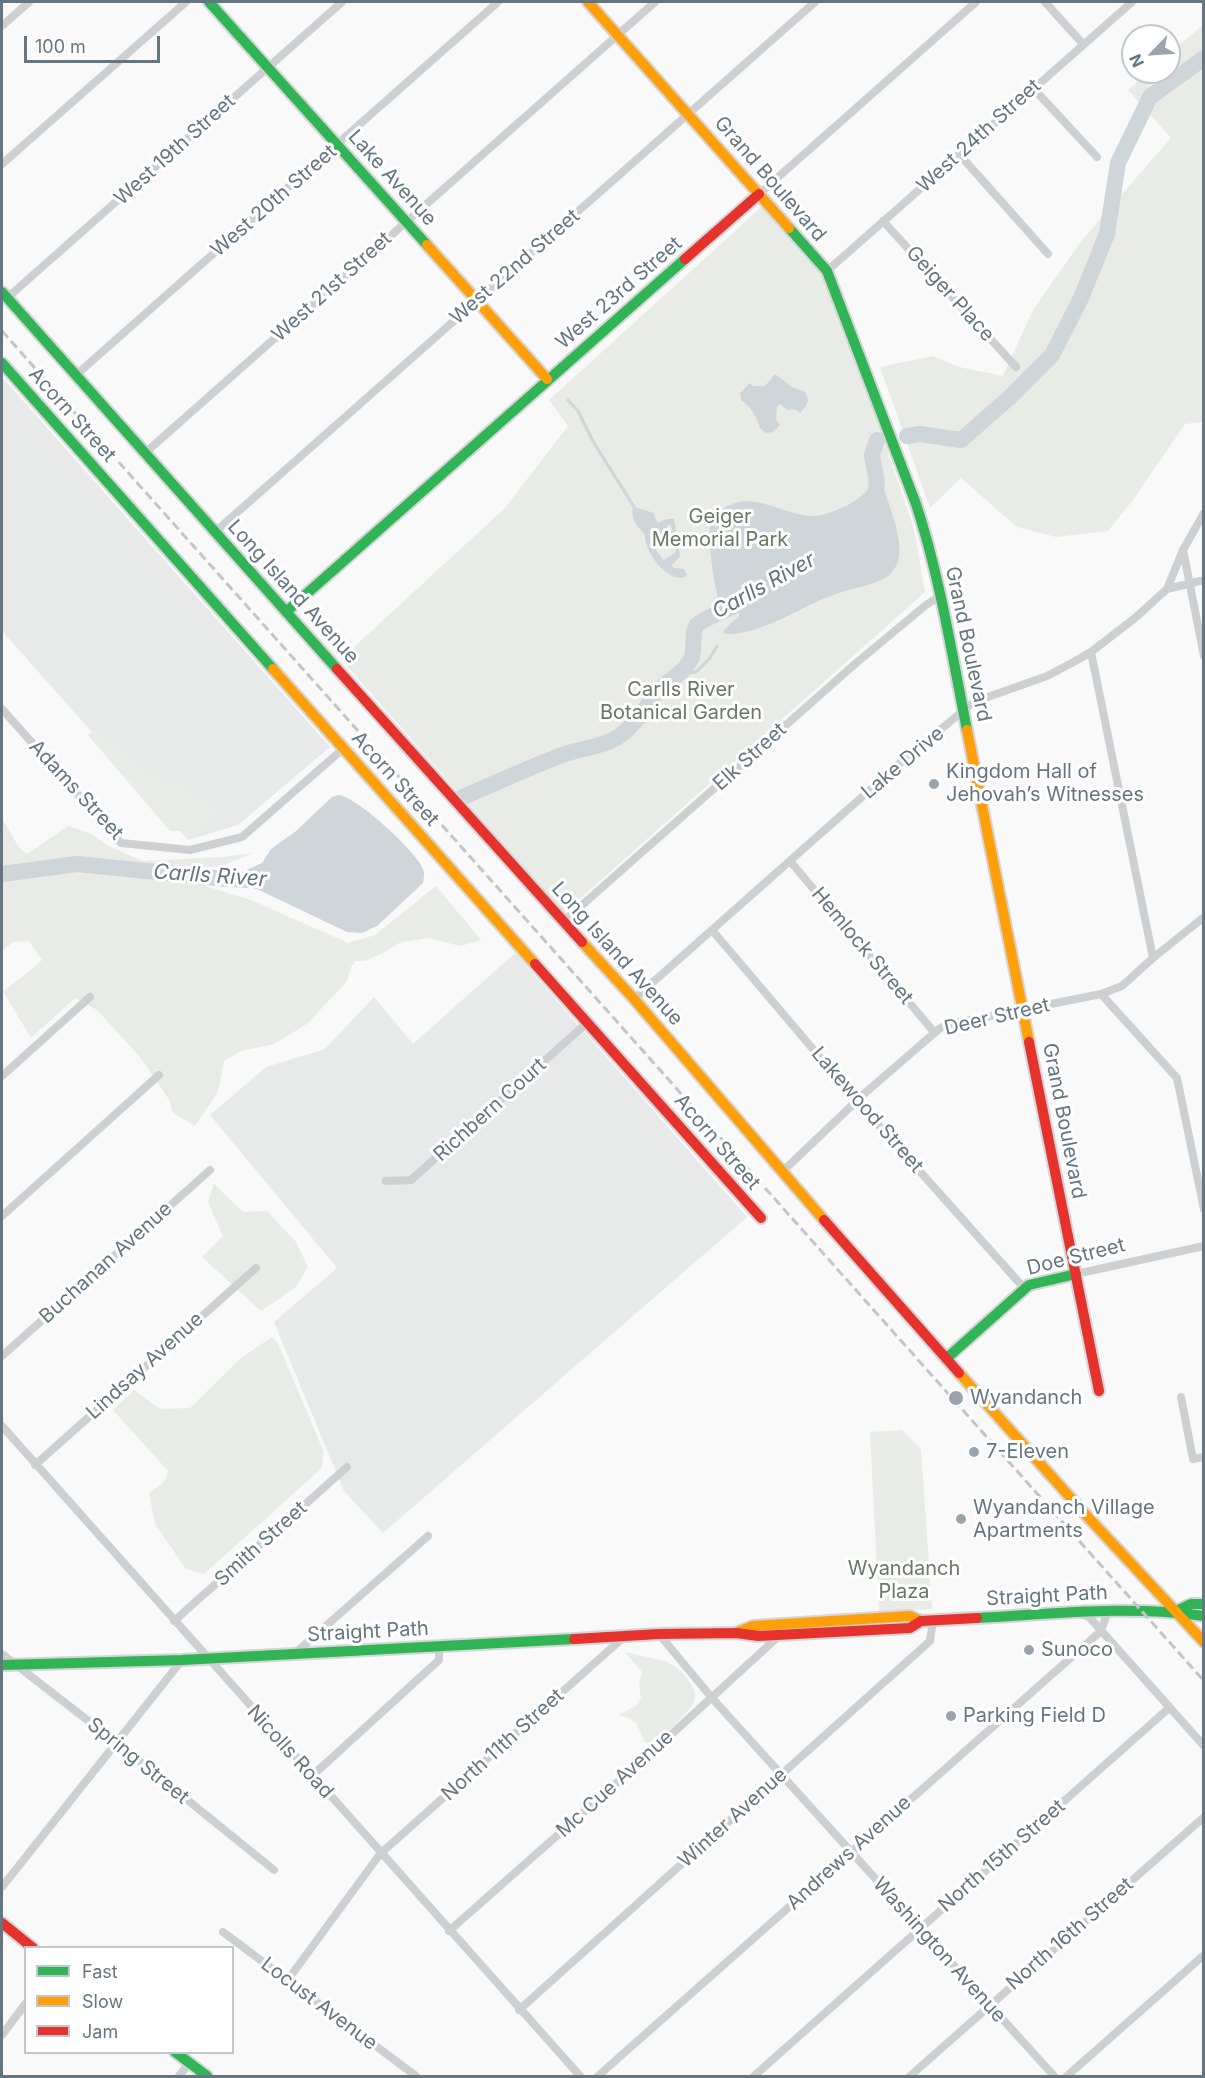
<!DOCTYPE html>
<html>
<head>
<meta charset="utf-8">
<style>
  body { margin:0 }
  #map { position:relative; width:1205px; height:2078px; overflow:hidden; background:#f9f9f9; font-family:Inter,sans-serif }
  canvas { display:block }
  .frame { position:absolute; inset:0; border:3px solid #657683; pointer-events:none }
  .legend { position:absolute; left:24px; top:1946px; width:210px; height:108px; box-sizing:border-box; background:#fff; border:2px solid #c1c8cd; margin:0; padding:8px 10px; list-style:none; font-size:18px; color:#657683 }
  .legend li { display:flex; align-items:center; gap:12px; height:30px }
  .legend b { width:30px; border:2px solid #c1c8cd }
  .north { position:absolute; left:1121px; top:24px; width:60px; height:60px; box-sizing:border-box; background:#fff; border:2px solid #c1c8cd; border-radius:50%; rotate:245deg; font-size:16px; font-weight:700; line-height:24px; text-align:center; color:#657683 }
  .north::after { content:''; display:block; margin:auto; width:21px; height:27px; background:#99a4ac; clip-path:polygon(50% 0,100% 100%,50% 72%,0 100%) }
  .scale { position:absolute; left:24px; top:36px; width:136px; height:27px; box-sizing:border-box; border:3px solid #657683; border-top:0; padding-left:8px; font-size:18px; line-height:21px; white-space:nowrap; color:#657683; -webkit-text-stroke:4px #fff; paint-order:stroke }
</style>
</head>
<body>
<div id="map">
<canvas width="1205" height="2078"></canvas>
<div class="frame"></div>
<ul class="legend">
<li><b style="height:8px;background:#30b455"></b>Fast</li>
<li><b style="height:8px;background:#ff9f0a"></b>Slow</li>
<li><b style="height:8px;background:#e5322d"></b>Jam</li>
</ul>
<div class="north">N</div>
<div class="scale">100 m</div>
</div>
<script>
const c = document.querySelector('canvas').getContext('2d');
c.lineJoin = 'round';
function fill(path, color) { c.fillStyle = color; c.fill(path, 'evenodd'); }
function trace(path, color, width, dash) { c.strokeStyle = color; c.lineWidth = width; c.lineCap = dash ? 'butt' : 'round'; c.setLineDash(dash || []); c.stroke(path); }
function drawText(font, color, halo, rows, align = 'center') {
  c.font = font + ' Inter,sans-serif'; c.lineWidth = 6; c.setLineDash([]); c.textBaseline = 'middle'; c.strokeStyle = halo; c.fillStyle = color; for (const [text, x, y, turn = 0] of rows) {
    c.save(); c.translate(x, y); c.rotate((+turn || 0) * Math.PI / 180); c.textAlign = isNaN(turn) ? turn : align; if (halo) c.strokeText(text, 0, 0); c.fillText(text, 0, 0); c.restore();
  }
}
const built = new Path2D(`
  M2 377 330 747 238 825 188 840 2 631Z
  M515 953 747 1217 383 1533 344 1491 274 1322 337 1268 210 1115 266 1067 325 1049 374 997 413 1044Z`);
const green = new Path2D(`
  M1203 25V422L1185 424 1133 500 1108 531 1056 537 1017 527 961 478 930 508 880 367 933 356 959 367 1003 376 1033 310 1082 240 1171 138 1128 90 1148 72H1169V54Z
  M767 202 827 271 914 529 925 592 564 913 341 659 505 508 568 426 549 400Z
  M98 729 133 760 158 776 182 785 209 802 220 817 203 831H170L88 735Z
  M2 820C13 832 13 844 27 854L68 826 92 834 110 847 143 861 222 857 253 853 222 866 200 868 205 886 251 900 348 943 375 935 436 886 481 940 460 946 429 938 401 942 383 953 365 961H355L351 967 347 981 307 1024 274 1044 241 1051 224 1061 218 1092 195 1126 172 1112 170 1101 140 1057 97 1010 75 998 31 1038 3 991 22 977 42 960 29 941 13 942 2 951Z
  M214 1184 243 1212 267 1211 296 1242 308 1267 296 1287 261 1311 202 1257 223 1236 208 1202Z
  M272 1337 277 1342 323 1450 322 1468 204 1574 186 1569 155 1524 149 1493 164 1482 168 1471 113 1410 134 1390 160 1409 190 1408 241 1358Z
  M902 1430 921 1449 932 1609 879 1611 870 1432Z
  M625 1652 668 1662 683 1673 693 1687 695 1695 693 1705 667 1733 652 1744 645 1742 636 1723 629 1718 618 1715 636 1706 641 1698 639 1684 642 1672Z`);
const water = new Path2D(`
  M775 374 792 387 805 392C811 402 806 406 800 413L795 409 788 410 780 404 777 406 776 419 780 425 773 432 766 433 760 428C756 415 752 408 741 400L740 393 750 383 753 386H765Z
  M877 483 883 486C889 506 904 540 898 561 897 566 892 573 888 576 873 586 852 588 836 594 800 606 764 635 725 634L723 631 739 616V611L735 607 721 618 717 616C720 605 718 600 716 589 713 576 708 538 710 525 712 518 718 511 724 508 756 487 789 522 822 515 833 512 846 507 856 500 863 495 869 488 877 483Z
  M634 507 654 513 655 518 658 523 667 519H674L680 556 671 566 674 568 684 569 687 575 685 577C667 583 644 551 645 535 637 525 634 525 632 510ZM670 524 672 528 670 536 676 547V552L664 560 655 549 665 534 667 526Z
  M339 795C358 798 416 851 423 869 425 874 424 877 423 883L377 926 362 933 347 932 259 890 227 879 262 863 271 849 296 831 332 797Z`);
const stream = new Path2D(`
  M568 400 578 411 594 443 636 510
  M679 674 696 672 709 659 717 646`);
const river = new Path2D(`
  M907 436 920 434 961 440 1009 398 1052 355 1081 298 1107 234 1118 163 1150 97 1204 58
  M873 504 877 483 872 455 877 440
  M461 798C495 783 528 768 562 755 581 748 606 747 622 734 637 723 646 706 657 692 667 681 682 675 690 661 697 650 690 636 696 626 700 620 727 610 736 605
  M2 874 77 864 227 879 248 880`);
const street = new Path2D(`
  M1045 2 1083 44
  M2 26 29 2
  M1033 88 1097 157
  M959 154 1048 254
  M2 164 186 2
  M759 194 976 2
  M883 221 1016 367
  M827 271 1132 2
  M7 298 342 2
  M76 375 498 2
  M145 453 655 2
  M215 532 815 2
  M1183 550 1204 656
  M1167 589 1183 550 1204 513
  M1091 652 1153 958
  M2 709 121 843 190 850 242 837 344 748
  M790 861 934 1032
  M564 921 855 664 926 605 940 596
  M712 930 857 1101 1024 1288
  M1101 994 1177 1078 1204 1209
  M634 999 907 757 974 702 1047 676 1070 664 1091 652 1135 618 1167 589 1204 580
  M2 1076 90 997
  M782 1172 865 1093 939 1029 946 1025 1101 994 1122 986 1153 958 1204 917
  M386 1181 411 1180 588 1022
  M2 1216 159 1075
  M1076 1274 1204 1246
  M2 1356 210 1170
  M1181 1397 1193 1459 1204 1457
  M2 1426 580 2076
  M35 1465 256 1268
  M1080 1613 1090 1618 1204 1746
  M174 1621 347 1467
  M659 1634 712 1698 1054 2076
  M2 1654 117 1743 274 1870
  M294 1654 428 1536
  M312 1776 439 1660V1646
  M2 1887 182 1660
  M449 1931 663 1742 780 1635
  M223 1932 416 2076
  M287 1981 380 1854 625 1636
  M519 2010 930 1641 933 1620
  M2 2035 26 2003
  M179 2076 189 2063
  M598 2076 1101 1631 1108 1611
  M754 2076 1169 1708
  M910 2076 1204 1817
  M1067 2076 1204 1955`);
const fast = new Path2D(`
  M209 2 427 245
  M789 228 827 271 916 504C940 577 952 655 967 730
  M2 292 337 669
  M2 363 273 669
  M286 612 685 259
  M947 1358 1029 1285 1076 1274
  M1176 1611 1191 1604H1204
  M977 1618C1052 1614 1129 1605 1204 1616
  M2 1665 182 1660 574 1639
  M175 2052 207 2076`);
const slow = new Path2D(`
  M588 2 789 228
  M427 245 547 379
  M273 669 535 964
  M967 730 1029 1042
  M582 942 634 999 824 1220
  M959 1373 1086 1515 1204 1642
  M738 1632 753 1626 910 1616 921 1621`);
const jam = new Path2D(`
  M685 259 759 194
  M337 669 582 942
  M535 964 761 1218
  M1029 1042 1099 1391
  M824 1220 959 1373
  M574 1639 659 1634 737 1633 758 1636 910 1628 921 1621 977 1618
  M2 1923 33 1948`);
const rail = new Path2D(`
  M2 331 1204 1681`);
const markers = [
  [934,784,6,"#99a4ac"],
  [956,1398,8,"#99a4ac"],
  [974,1452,6,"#99a4ac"],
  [961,1519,6,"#99a4ac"],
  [1029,1650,6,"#99a4ac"],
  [951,1716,6,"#99a4ac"]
];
const streetNames = [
  ["West 24th Street",979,136,-42],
  ["West 19th Street",175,150,-42],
  ["Lake Avenue",392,178,48],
  ["Grand Boulevard",770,179,49],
  ["West 20th Street",274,201,-41],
  ["West 22nd Street",515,267,-41],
  ["West 21st Street",332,287,-42],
  ["West 23rd Street",619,293,-41],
  ["Geiger Place",950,294,48],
  ["Acorn Street",72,415,48],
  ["Long Island Avenue",293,592,48],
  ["Grand Boulevard",968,644,78],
  ["Elk Street",750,757,-42],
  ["Lake Drive",903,763,-40],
  ["Acorn Street",395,779,48],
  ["Adams Street",76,790,47],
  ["Hemlock Street",862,946,50],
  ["Long Island Avenue",617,954,48],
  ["Deer Street",997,1017,-13],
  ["Richbern Court",490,1110,-42],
  ["Lakewood Street",867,1110,49],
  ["Grand Boulevard",1064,1121,79],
  ["Acorn Street",717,1142,49],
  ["Doe Street",1076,1257,-14],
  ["Buchanan Avenue",106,1263,-42],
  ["Lindsay Avenue",145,1366,-42],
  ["Smith Street",261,1544,-42],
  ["Straight Path",1047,1596,-3],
  ["Straight Path",368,1632,-3],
  ["North 11th Street",503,1745,-42],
  ["Nicolls Road",290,1752,48],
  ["Spring Street",138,1761,39],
  ["Mc Cue Avenue",615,1784,-42],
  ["Winter Avenue",733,1818,-42],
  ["Andrews Avenue",849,1853,-42],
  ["North 15th Street",1002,1856,-41],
  ["North 16th Street",1070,1934,-41],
  ["Washington Avenue",939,1950,48],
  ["Locust Avenue",319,2004,37]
];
const parkNames = [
  ["Geiger",720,517],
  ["Memorial Park",720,540],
  ["Carlls River",681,690],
  ["Botanical Garden",681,713],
  ["Wyandanch",904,1569],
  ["Plaza",904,1592]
];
const poiNames = [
  ["Kingdom Hall of",946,772],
  ["Jehovah’s Witnesses",946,795],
  ["Wyandanch",970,1398],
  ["7-Eleven",986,1452],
  ["Wyandanch Village",973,1508],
  ["Apartments",973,1531],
  ["Sunoco",1041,1650],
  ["Parking Field D",963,1716]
];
const waterNames = [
  ["Carlls River",764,586,-29],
  ["Carlls River",210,876,4]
];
fill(built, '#e8e9e9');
fill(green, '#e8ebe6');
fill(water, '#ced6d9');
trace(stream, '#ced6d9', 3);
trace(river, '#ced6d9', 16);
trace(fast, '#d5d6d7', 14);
trace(slow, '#d5d6d7', 14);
trace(jam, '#d5d6d7', 14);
trace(street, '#cecfd0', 8);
trace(fast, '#30b455', 10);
trace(slow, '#ff9f0a', 10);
trace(jam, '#e5322d', 10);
trace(rail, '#c3c5c6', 3, [9, 4.5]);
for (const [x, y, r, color] of markers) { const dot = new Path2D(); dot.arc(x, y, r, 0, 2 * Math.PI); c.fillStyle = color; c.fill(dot); trace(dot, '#fff', 2); }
drawText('20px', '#657683', '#fff', streetNames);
drawText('20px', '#687a64', '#fff', parkNames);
drawText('20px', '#657683', '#fff', poiNames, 'left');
drawText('italic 21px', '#60757c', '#fff', waterNames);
</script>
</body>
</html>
